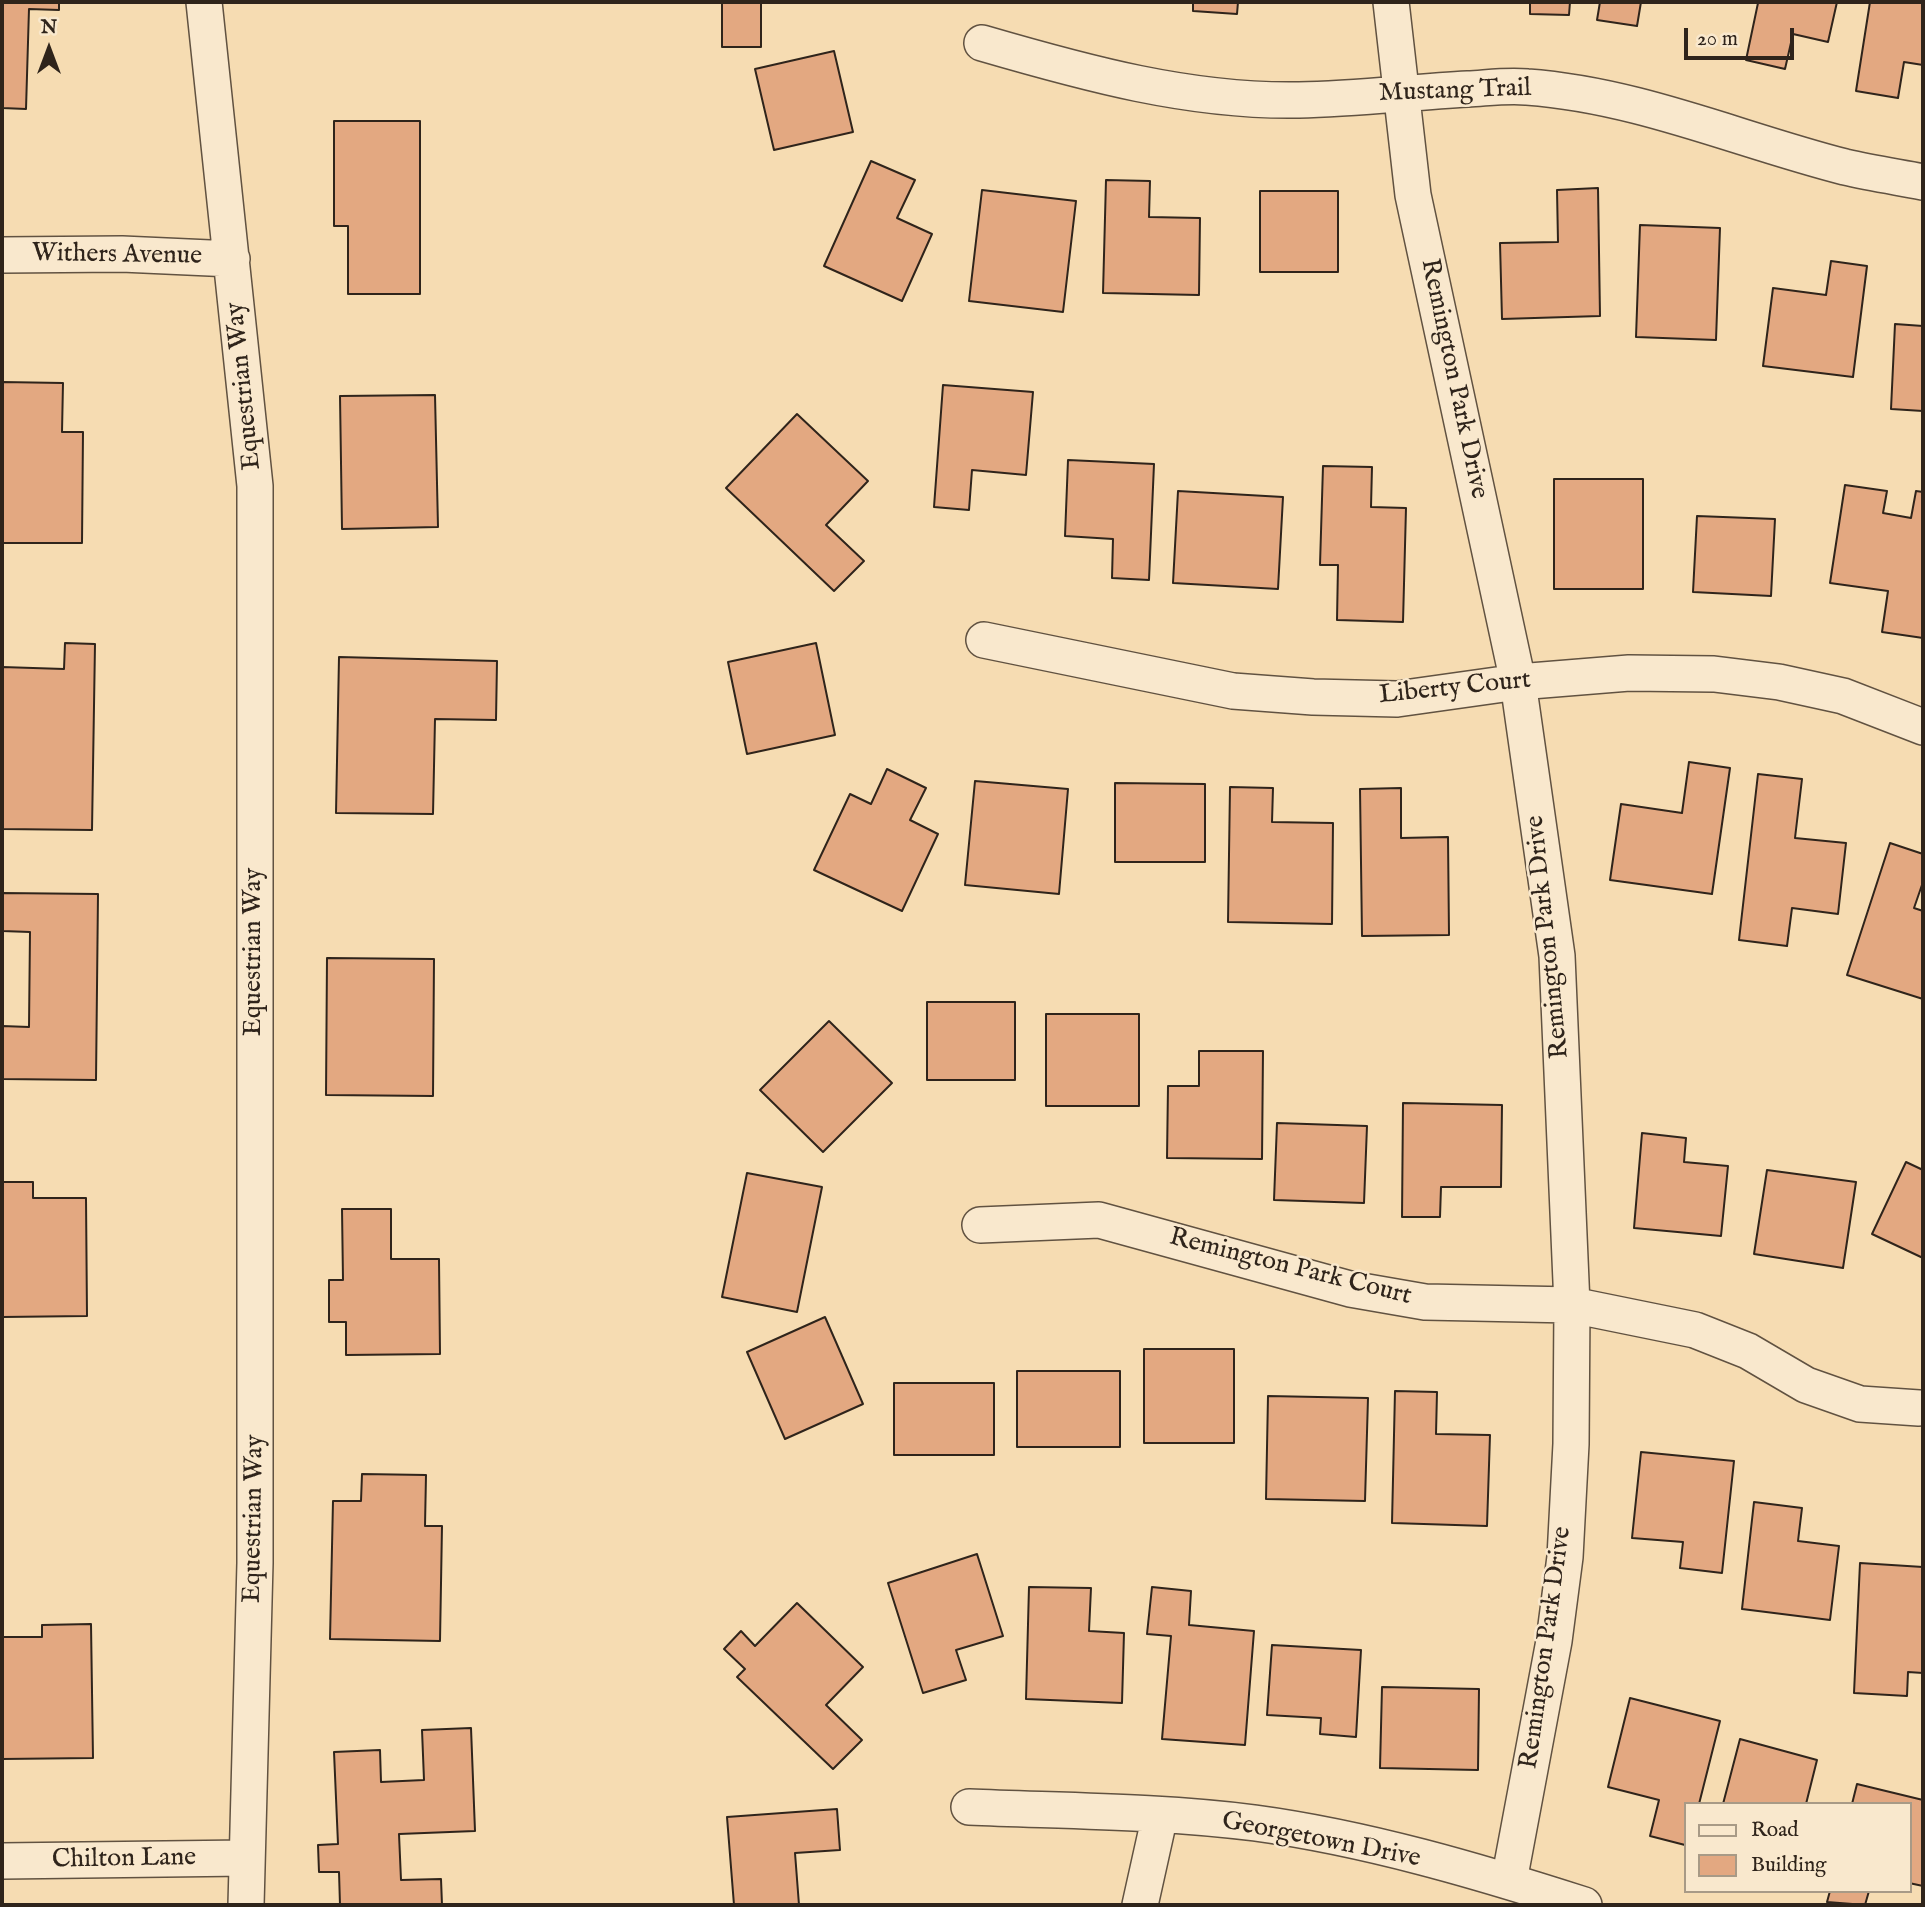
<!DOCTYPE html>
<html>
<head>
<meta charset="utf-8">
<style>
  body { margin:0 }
  #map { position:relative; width:1925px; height:1907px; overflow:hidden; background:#f6dcb2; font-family:"IM FELL English",serif }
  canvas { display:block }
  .frame { position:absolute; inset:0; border:4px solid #2f241b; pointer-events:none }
  .legend { position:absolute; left:1684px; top:1802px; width:228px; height:91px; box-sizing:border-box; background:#f9e8cd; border:2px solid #a89a86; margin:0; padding:9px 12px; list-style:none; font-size:21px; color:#2f241b }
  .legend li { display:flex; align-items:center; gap:14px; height:35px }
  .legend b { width:35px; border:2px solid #a89a86 }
  .north { position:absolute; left:14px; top:14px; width:70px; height:70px; -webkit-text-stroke:5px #f9e8cd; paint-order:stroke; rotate:0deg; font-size:19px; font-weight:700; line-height:28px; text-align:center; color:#2f241b }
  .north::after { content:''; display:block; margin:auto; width:24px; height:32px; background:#2f241b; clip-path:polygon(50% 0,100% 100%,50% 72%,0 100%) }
  .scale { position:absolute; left:1684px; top:28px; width:110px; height:32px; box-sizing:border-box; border:4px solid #2f241b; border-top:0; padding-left:9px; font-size:21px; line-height:24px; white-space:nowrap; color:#2f241b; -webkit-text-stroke:5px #f9e8cd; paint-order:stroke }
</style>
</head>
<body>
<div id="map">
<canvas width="1925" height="1907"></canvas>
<div class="frame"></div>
<ul class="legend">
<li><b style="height:9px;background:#f9e8cd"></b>Road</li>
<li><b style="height:19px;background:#e3a881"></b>Building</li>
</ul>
<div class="north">N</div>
<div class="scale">20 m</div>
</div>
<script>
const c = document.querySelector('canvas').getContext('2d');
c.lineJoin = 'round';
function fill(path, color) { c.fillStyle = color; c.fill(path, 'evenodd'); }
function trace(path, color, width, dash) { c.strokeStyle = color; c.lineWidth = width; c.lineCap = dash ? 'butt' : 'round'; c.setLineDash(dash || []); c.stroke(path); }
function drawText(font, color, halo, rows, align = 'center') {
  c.font = font + ' "IM FELL English",serif'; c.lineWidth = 5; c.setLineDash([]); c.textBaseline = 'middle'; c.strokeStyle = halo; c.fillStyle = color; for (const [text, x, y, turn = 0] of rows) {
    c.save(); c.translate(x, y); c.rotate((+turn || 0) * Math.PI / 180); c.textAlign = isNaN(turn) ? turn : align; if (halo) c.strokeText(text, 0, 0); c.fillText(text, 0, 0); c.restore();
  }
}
const building = new Path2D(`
  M2 2H59V10L29 9 26 109 2 108Z
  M722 2H761V47H722Z
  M1193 2H1238L1237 14 1193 11Z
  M1530 2H1570L1569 15 1530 14Z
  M1600 2H1641L1637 26 1597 20Z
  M1752 2H1837L1828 42 1793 34 1785 69 1746 60 1758 3Z
  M1870 2H1923V65L1904 62 1898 98 1856 91Z
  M834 51 853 132 774 150 755 69Z
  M334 121H420V294H348V226H334Z
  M871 161 915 180 897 218 932 234 902 301 824 266Z
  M1106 180 1150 181 1149 217 1200 218 1199 295 1103 293Z
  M1598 188 1600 316 1502 319 1500 243 1558 242 1557 190Z
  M982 190 1076 201 1063 312 969 301Z
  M1260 191H1338V272H1260Z
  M1640 225 1720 228 1716 340 1636 337Z
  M1831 261 1867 266 1853 377 1763 366 1773 288 1826 295Z
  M1895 324 1923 326V411L1891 409Z
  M2 382 63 383 62 432H83L82 543H2Z
  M943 385 1033 392 1026 475 972 470 969 510 934 507Z
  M435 395 438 527 342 529 340 396Z
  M797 414 868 481 826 525 864 561 834 591 726 488Z
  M1068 460 1154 464 1149 580 1112 578 1113 539 1065 536Z
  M1323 466 1372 467 1371 507 1406 508 1403 622 1337 620 1338 565H1320Z
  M1554 479H1643V589H1554Z
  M1845 485 1887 491 1883 513 1911 518 1916 491 1923 492V638L1882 632 1888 591 1830 583Z
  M1178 491 1283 497 1278 589 1173 583Z
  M1697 516 1775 519 1771 596 1693 592Z
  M65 643 95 644 92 830 2 829V667L64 669Z
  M816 643 835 735 747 754 728 662Z
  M339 657 497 661 496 720 435 719 433 814 336 813Z
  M1689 762 1730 768 1712 894 1610 880 1621 804 1682 813Z
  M887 769 926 788 910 820 938 834 902 911 814 870 850 794 871 804Z
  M1758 774 1802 779 1795 838 1846 843 1838 914 1792 908 1787 946 1739 940Z
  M975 781 1068 789 1059 894 965 885Z
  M1115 783 1205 784V862H1115Z
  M1230 787 1273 788 1272 822 1333 823 1332 924 1228 922Z
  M1401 788V838L1448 837 1449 935 1362 936 1360 789Z
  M1890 843 1923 854V882L1914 908 1923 911V999L1847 975Z
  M2 893 98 894 96 1080 2 1079V1026L29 1027 30 932 2 931Z
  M327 958 434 959 433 1096 326 1095Z
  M927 1002H1015V1080H927Z
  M1046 1014H1139V1106H1046Z
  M829 1021 892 1083 823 1152 760 1090Z
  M1199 1051H1263L1262 1159 1167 1158 1168 1086H1199Z
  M1403 1103 1502 1105 1501 1187H1441L1440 1217H1402Z
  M1277 1123 1367 1126 1364 1203 1274 1200Z
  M1642 1133 1686 1138 1684 1162 1728 1166 1721 1236 1634 1228Z
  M1906 1162 1923 1170V1258L1872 1234Z
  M1767 1170 1856 1182 1843 1268 1754 1254Z
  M747 1173 822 1187 797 1312 722 1297Z
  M2 1182H33V1198H86L87 1316 2 1317Z
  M342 1209H391V1259H439L440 1354 346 1355V1322H329V1280H343Z
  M825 1317 863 1404 785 1439 747 1352Z
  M1144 1349H1234V1443H1144Z
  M1017 1371H1120V1447H1017Z
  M894 1383H994V1455H894Z
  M1395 1391 1437 1392 1436 1434 1490 1435 1487 1526 1392 1523Z
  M1268 1396 1368 1398 1365 1501 1266 1499Z
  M1641 1452 1734 1461 1722 1573 1680 1568 1683 1542 1632 1538Z
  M362 1474 426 1475 425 1526H442L440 1641 330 1639 333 1501H361Z
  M1754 1502 1802 1508 1798 1541 1839 1546 1830 1620 1742 1609Z
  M977 1554 1003 1636 956 1650 966 1680 923 1693 888 1583Z
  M1860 1563 1923 1567V1673L1908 1672 1907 1696 1854 1693Z
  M1029 1587 1091 1588 1089 1631 1124 1633 1122 1703 1026 1699Z
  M1152 1587 1191 1591 1189 1625 1254 1631 1245 1745 1162 1739 1171 1636 1147 1634Z
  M797 1603 863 1667 826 1705 862 1740 833 1769 737 1677 745 1669 724 1649 741 1631 755 1646Z
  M91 1624 93 1758 2 1759V1637H42V1625Z
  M1272 1645 1361 1650 1356 1737 1320 1734 1321 1718 1267 1715Z
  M1382 1687 1479 1689 1478 1770 1380 1768Z
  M1630 1698 1720 1721 1699 1804H1685V1845L1650 1836 1659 1800 1608 1787Z
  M471 1728 475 1831 399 1834 401 1880 441 1879 442 1905H340L339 1872H319L318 1845 338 1844 334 1752 380 1750 381 1782 424 1780 422 1730Z
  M1740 1739 1817 1760 1806 1804H1723Z
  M1857 1784 1923 1800V1886L1909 1883V1804H1852Z
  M837 1809 840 1850 795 1853 799 1905H734L727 1817Z
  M1830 1891H1869L1865 1905 1827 1902Z`);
const street = new Path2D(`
  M204 2 255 486V1563L246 1905
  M1391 2 1413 195 1518 682 1557 956 1572 1305 1571 1444 1565 1557 1554 1641 1509 1881
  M982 43C1085 73 1190 102 1299 100 1355 99 1412 92 1468 89 1487 88 1508 85 1527 87 1638 95 1739 140 1845 167 1871 173 1897 177 1923 182
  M2 255 122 254 232 259
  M984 640 1233 691 1313 697 1397 699 1518 682 1629 673 1714 674 1779 682 1843 696 1923 727
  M980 1225 1099 1220 1350 1289 1425 1302 1572 1305 1695 1330 1748 1351 1806 1385 1860 1404 1919 1408
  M969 1807C1064 1811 1161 1811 1255 1823 1366 1838 1478 1871 1584 1905
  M2 1861 246 1858
  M1140 1905 1160 1815`);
const streetNames = [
  ["Mustang Trail",1455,92,-2],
  ["Withers Avenue",117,256,1],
  ["Remington Park Drive",1453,379,78],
  ["Equestrian Way",245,386,-96],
  ["Liberty Court",1455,689,-6],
  ["Remington Park Drive",1549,937,-96],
  ["Equestrian Way",255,952,-90],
  ["Remington Park Court",1290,1268,14],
  ["Equestrian Way",255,1519,-89],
  ["Remington Park Drive",1547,1648,-82],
  ["Georgetown Drive",1321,1841,11],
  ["Chilton Lane",124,1860,-1]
];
fill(building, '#e3a881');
trace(building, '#2f241b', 2);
trace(street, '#615241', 38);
trace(street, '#f9e8cd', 35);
drawText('26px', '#2f241b', '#f9e8cd', streetNames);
</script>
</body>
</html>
